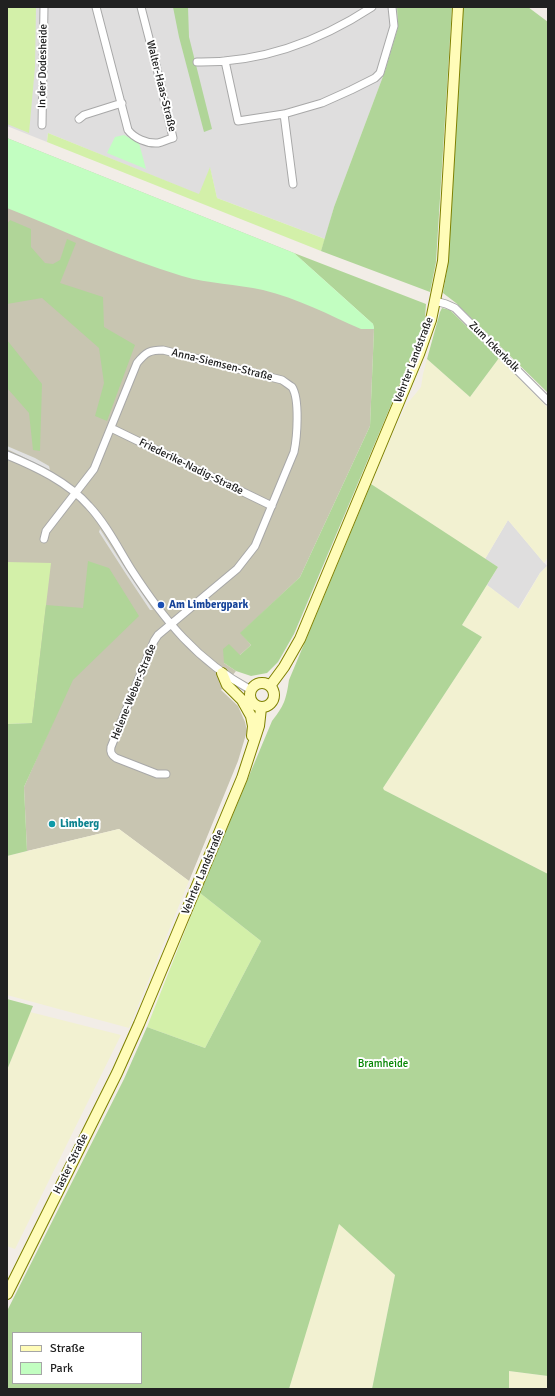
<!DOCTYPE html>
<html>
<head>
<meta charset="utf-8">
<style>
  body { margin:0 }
  #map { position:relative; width:555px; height:1396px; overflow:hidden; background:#f2ede7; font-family:Signika,sans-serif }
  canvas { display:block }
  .frame { position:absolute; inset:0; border:8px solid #212121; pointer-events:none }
  .legend { position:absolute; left:12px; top:1332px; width:130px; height:52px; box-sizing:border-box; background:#fff; border:1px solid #a6a6a6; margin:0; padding:5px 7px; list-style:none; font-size:12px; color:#212121 }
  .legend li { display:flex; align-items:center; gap:8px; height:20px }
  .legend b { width:20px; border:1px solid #a6a6a6 }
</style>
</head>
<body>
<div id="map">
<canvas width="555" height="1396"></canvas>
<div class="frame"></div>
<ul class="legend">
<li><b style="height:5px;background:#fffcb8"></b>Straße</li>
<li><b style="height:11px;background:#c2fec1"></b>Park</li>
</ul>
</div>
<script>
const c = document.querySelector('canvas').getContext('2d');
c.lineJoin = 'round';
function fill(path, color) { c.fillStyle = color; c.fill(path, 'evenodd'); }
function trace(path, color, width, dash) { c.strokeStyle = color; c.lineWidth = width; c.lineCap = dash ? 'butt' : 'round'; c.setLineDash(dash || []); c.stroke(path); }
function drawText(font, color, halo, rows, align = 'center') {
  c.font = font + ' Signika,sans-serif'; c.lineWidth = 4; c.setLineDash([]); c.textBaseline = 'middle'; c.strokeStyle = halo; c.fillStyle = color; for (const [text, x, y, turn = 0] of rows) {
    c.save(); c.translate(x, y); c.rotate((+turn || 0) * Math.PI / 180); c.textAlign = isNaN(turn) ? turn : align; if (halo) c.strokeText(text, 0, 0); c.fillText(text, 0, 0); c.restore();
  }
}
const residential = new Path2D(`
  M7 7H397L398 27 385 71 334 207 325 239 217 198 210 168 200 195 48 133 47 142 7 126Z
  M508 520 547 566 540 573 518 609 487 585 498 567 485 559Z`);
const construction = new Path2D(`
  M7 138 294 253 374 329 370 426 300 577 241 633 251 645 240 655 224 663 236 671 221 690 238 706 245 722 247 731 238 761 189 881 119 829 27 851 24 787 53 722 7 723Z`);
const farmland = new Path2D(`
  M499 358 548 408V557L544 563 508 520 485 559 371 484 395 428 407 404 421 387 423 374 427 359 470 397Z
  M548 565V874L384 790 383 788 482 637 462 625 487 585 519 609 540 573Z
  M119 829 189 881 129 1028 7 995V856Z
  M30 1012 121 1035 15 1249 7 1246V1070Z
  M338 1223 395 1275 372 1389H289Z
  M509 1371 548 1376V1389H509Z`);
const grass = new Path2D(`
  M7 7H36L35 67 29 133 7 124Z
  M48 133 199 194 210 167 217 198 325 239 321 251 47 142Z
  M7 562 51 563 32 723 7 724Z
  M200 893 261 941 205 1048 147 1027Z`);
const forest = new Path2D(`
  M173 7H188L189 37 212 129 204 132 179 37Z
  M397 7H452L436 262 430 292 321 251 334 207 385 71 398 27Z
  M463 7H528L548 22V393L456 303 443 293 448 264Z
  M10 220 31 229V247L45 263 53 264 60 260 67 239 76 243 60 283 103 297 104 327 135 345 107 421 95 416 104 383 99 348 42 298 7 304V224Z
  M294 253 426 304 425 318 419 339 294 634 278 662 267 673 251 676 236 671 224 663 223 649 229 644 240 655 251 645 240 633 300 577 370 426 374 329 373 324Z
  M442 308 450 310 499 358 470 397 427 359 440 312Z
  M7 340 42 384 40 451 33 450 29 413 7 388Z
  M371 484 498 567 462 625 482 637 383 788 384 790 548 874V1376L509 1371V1389H372L395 1275 339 1224 289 1389H7V1311L124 1079 147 1027 205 1048 261 941 200 893 272 721C284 706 286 700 289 680ZM13 1333H141V1383H13Z
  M88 561 109 568 139 616 73 680 24 787 27 851 7 856V724L32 723 46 605 83 608Z
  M7 999 33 1006 7 1070Z`);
const park = new Path2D(`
  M124 135 139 143 146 169 107 153 115 137Z
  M7 138 294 253 373 324 374 329H361C329 315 297 298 263 290 236 284 209 284 182 276 122 258 65 231 7 208Z`);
const parking = new Path2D(`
  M7 446 35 458 49 466 50 470 7 449Z
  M100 529 128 573 153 610H150L126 574 99 532Z`);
const minor = new Path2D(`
  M96 7 128 130C134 138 147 144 158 143 163 142 168 139 173 138L157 69 141 7
  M225 61 238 121 284 114 322 103 351 90 375 78 380 73 394 26 392 7
  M197 62C260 63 320 41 372 7
  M284 114 293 184
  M79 119 84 115 122 103
  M42 125 44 7
  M435 301 446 304 455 308 548 401
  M111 428 272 506
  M7 455C36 467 68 482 89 506 106 524 118 548 131 569 164 620 197 661 251 690
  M44 539 46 531 94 469 137 363C146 352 150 350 163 350L282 380C285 382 289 385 292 387 300 399 297 438 294 452L255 546 237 569 158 635 154 641 111 747C110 752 111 755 116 758L157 774H166`);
const secondary = new Path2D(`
  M222 673 227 685 242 700 251 716 253 726 252 736
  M250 695a12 12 0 1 1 24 0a12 12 0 1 1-24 0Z
  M270 686 284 667 300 639 419 354 431 320 443 261 458 7
  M7 1294 117 1073 139 1024 242 778 259 726 261 708`);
const markers = [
  [161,605,4,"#1a4fb4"],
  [52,824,4,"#0f9aa8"]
];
const streetNames = [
  ["In der Dodesheide",43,66,-89],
  ["Walter-Haas-Straße",161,86,76],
  ["Zum Ickerkolk",494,347,45],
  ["Vehrter Landstraße",414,360,-69],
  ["Anna-Siemsen-Straße",222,365,14],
  ["Friederike-Nadig-Straße",191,467,26],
  ["Helene-Weber-Straße",134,692,-68],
  ["Vehrter Landstraße",203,872,-67],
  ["Haster Straße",71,1164,-64]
];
const transitNames = [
  ["Am Limbergpark",169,605]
];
const cultureNames = [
  ["Limberg",60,824]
];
const parkNames = [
  ["Bramheide",383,1064]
];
fill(residential, '#dfdede');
fill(construction, '#c8c5b1');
fill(farmland, '#f2f1d1');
fill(grass, '#d3f0a9');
fill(forest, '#b0d598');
fill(park, '#c2fec1');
fill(parking, '#e1e1e1');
trace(minor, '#a8a8a8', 9);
trace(secondary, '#7e8000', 12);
trace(minor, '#fff', 7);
trace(secondary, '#fffcb8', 10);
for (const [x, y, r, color] of markers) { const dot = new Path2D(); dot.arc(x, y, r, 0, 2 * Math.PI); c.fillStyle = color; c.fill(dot); trace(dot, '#fff', 1.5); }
drawText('11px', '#212121', '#fff', streetNames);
drawText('bold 11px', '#164399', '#fff', transitNames, 'left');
drawText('bold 11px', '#0d838f', '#fff', cultureNames, 'left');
drawText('11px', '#058603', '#fff', parkNames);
</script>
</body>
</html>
